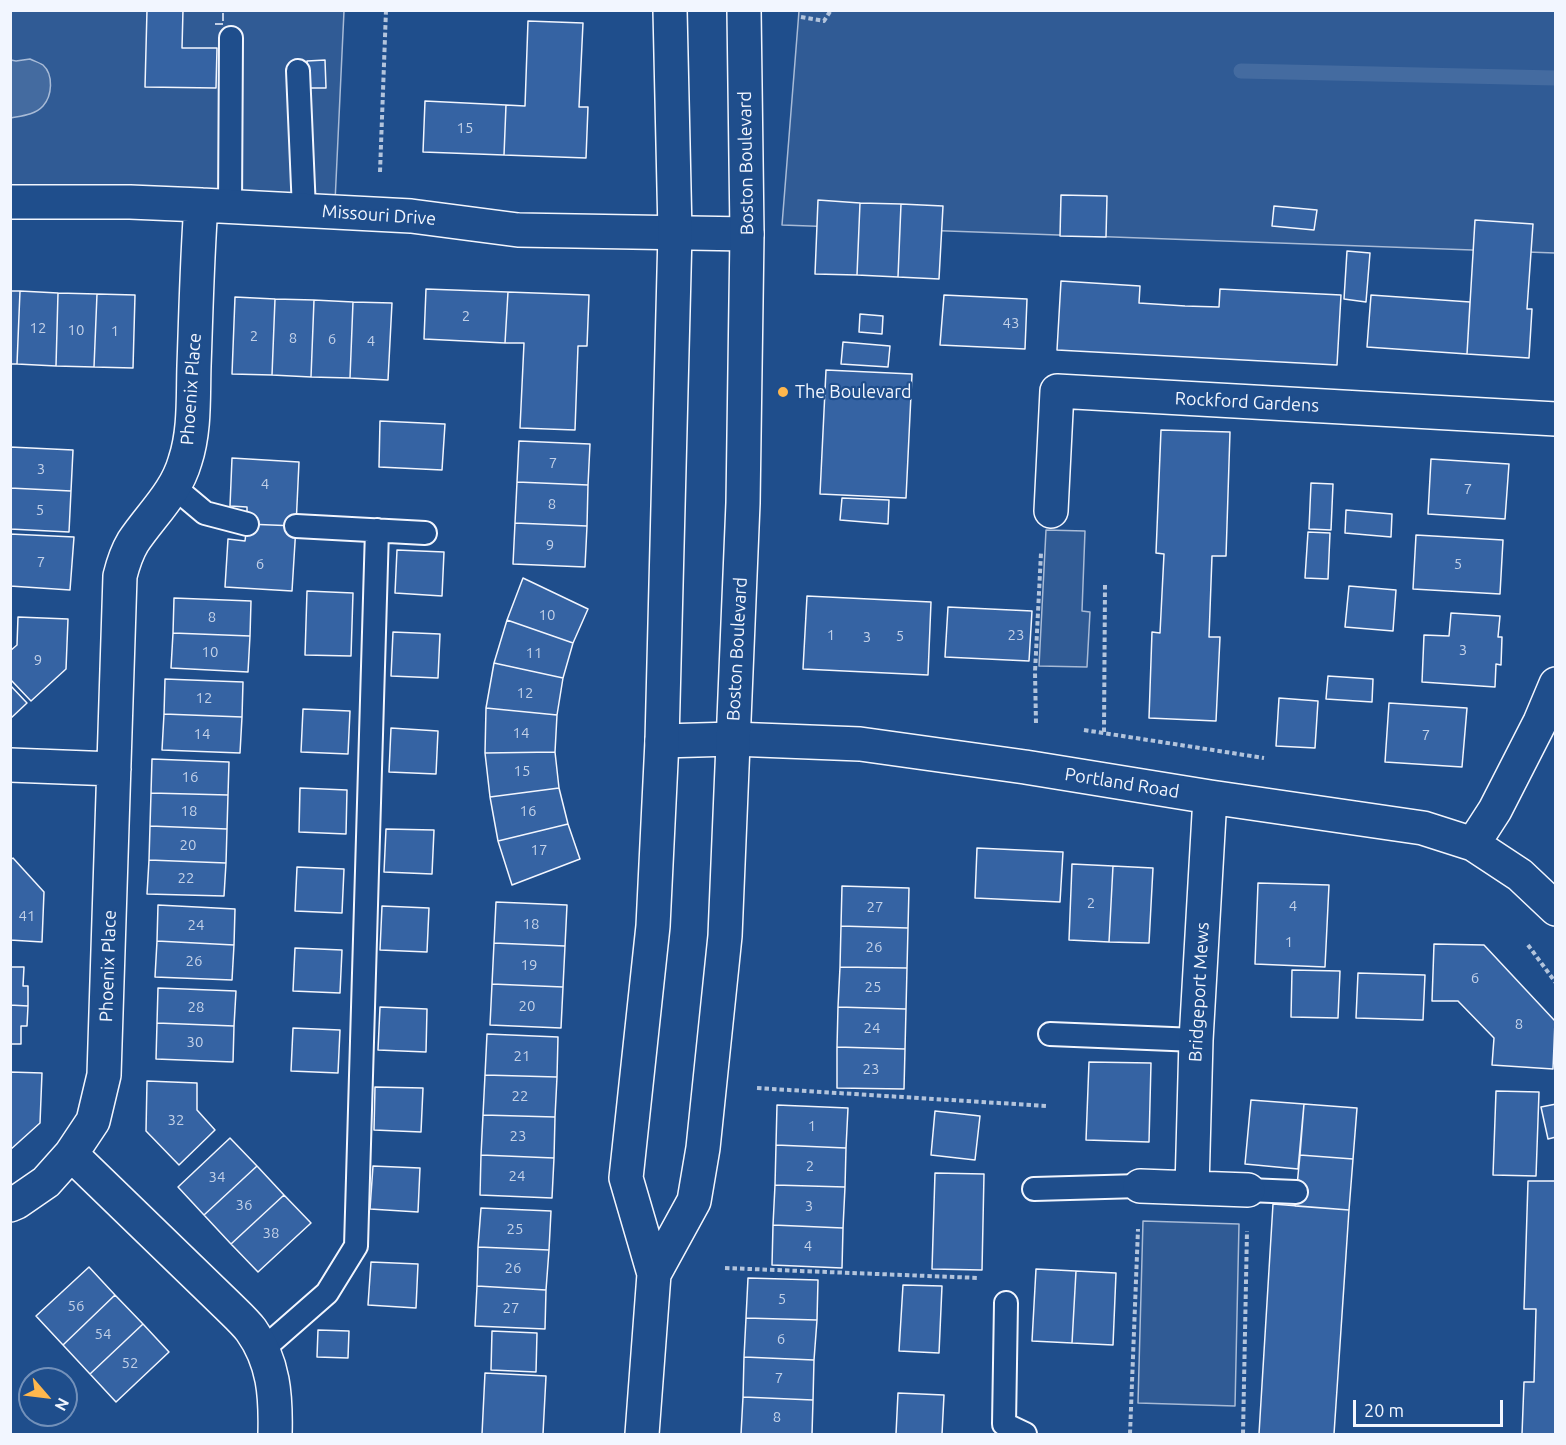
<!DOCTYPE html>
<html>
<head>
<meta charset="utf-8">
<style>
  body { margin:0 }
  #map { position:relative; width:1566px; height:1445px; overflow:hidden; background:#1f4e8c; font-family:Ubuntu,sans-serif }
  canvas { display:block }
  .frame { position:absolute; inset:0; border:12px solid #f2f6ff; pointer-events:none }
  .north { position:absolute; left:18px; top:1367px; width:60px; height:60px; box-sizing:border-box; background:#1f4e8c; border:2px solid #7391ba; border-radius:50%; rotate:118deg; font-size:16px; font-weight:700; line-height:24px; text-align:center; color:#f2f6ff }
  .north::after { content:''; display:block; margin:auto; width:21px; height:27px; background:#ffb74d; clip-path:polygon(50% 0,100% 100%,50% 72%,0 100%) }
  .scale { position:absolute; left:1353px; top:1400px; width:150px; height:27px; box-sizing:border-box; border:3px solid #f2f6ff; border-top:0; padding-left:8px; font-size:18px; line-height:21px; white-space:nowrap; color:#f2f6ff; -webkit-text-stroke:4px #1f4e8c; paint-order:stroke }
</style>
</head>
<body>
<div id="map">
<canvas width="1566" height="1445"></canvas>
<div class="frame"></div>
<div class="north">N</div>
<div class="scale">20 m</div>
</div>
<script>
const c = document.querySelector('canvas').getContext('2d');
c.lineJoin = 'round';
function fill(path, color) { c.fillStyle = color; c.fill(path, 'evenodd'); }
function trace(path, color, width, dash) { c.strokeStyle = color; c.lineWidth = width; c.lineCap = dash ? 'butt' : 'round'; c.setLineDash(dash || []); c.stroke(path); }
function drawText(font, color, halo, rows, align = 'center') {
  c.font = font + ' Ubuntu,sans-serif'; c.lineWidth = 4.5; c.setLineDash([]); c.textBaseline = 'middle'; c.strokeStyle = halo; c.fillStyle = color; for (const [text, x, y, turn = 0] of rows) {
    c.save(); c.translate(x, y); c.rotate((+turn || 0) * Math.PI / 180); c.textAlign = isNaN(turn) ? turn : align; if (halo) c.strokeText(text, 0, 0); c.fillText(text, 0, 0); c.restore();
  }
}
const green = new Path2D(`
  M10 11H344L335 202 11 193Z
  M799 11H1555V253L782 225Z
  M1046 530 1085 531 1082 611 1090 612 1087 667 1039 666Z
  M1143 1221 1239 1224 1235 1406 1138 1403Z`);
const water = new Path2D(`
  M30 59C34 61 40 63 43 65 54 75 52 96 43 106 35 115 21 116 11 118V60L16 61Z`);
const stream = new Path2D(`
  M1241 71 1556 78`);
const building = new Path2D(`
  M147 10H183L182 48H217L216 88 145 87Z
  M528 21 583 23 579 107H588L586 158 504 155 506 105 525 106Z
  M325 60 326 88H308L307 61Z
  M425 101 506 105 504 155 423 152Z
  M1061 195 1107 196 1106 237 1060 236Z
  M818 200 860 203 857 275 815 274Z
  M860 203 901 204 898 277 857 275Z
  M901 204 943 206 939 279 898 277Z
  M1274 206 1317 210 1314 230 1272 226Z
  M1475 220 1533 224 1527 309H1532L1529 358 1467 354Z
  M1347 251 1370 253 1366 302 1344 299Z
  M1061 281 1140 286 1139 303 1185 306 1219 307 1220 289 1341 295 1337 365 1057 350Z
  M426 289 508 292 505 343 424 339Z
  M10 291H20L17 364H10Z
  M20 291 58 293 56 366 17 364Z
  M508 292 589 295 587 346H578L575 430 520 428 524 343H505Z
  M58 293 97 294 94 367 56 366Z
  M97 294 135 295 133 368 94 367Z
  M944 295 1027 299 1025 349 940 345Z
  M1371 295 1470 302 1467 354 1367 347Z
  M235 297 275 299 272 375 232 374Z
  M275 299 314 300 311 377 272 375Z
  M314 300 353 302 350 378 311 377Z
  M353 302 392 303 388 380 350 378Z
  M860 314 883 316 882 334 859 332Z
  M843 342 890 346 888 367 841 364Z
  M826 370 912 374 906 498 820 494Z
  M380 421 445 424 442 470 379 467Z
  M1161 430 1230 432 1226 556H1212L1209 637H1220L1216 721 1149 718 1152 632 1160 633 1164 554 1156 553Z
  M519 441 590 444 588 485 517 482Z
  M10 447 73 450 71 491 10 488Z
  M232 458 299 462 296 526 247 524V507L230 506Z
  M1431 459 1509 464 1505 519 1428 514Z
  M517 482 588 485 587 526 515 523Z
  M1311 483 1333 484 1331 530 1309 529Z
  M10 488 71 491 69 532 10 529Z
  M842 498 889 500 888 524 840 520Z
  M1346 510 1392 514 1391 537 1345 533Z
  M515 523 587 526 585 567 513 564Z
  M247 524 296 526 292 591 225 587 228 539 245 541Z
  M1308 532 1330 533 1328 579 1305 578Z
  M10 534 74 537 70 590 10 586Z
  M1416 535 1503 540 1500 594 1413 589Z
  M397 550 444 552 442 596 395 593Z
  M523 578 588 609 573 643 507 620Z
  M1349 586 1396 590 1393 631 1345 627Z
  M307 591 353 593 351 656 305 655Z
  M807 596 931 602 928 675 803 669Z
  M174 598 251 601 250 636 173 633Z
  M948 607 1032 611 1029 661 945 657Z
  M1451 613 1500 616 1498 637H1502L1501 665 1496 664 1495 687 1422 682 1424 635 1449 636Z
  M18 617 68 619 66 669 31 701 10 679V651L17 645Z
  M507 620 573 643 563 678 494 663Z
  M393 632 440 634 438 678 391 676Z
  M173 633 250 636 248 672 171 668Z
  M494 663 563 678 557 715 486 708Z
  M1328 676 1373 679 1372 702 1326 699Z
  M165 679 243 682 242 717 164 714Z
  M10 685 27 703 10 719Z
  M1279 698 1318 701 1315 748 1276 746Z
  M1389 703 1467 708 1462 767 1385 762Z
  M486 708 557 715 555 752 485 753Z
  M303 709 350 711 348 754 301 752Z
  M164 714 242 717 240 753 162 750Z
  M391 728 438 731 436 774 389 772Z
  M555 752 559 788 490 797 485 753Z
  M152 759 229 762 228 795 151 793Z
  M300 788 347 790 346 834 299 832Z
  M559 788 568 824 498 841 490 797Z
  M151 793 228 795 227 829 150 826Z
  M568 824 580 859 512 885 498 841Z
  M150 826 227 829 226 863 149 860Z
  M386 829 434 830 432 874 384 872Z
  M977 848 1063 852 1060 902 975 898Z
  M13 858 44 892 42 942 10 940V860Z
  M149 860 226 863 224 896 147 894Z
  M1072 864 1113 866 1109 942 1069 940Z
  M1113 866 1153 868 1149 943 1109 942Z
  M297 867 344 869 342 913 295 911Z
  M1258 883 1329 885 1325 967 1255 964Z
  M842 886 909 888 908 928 841 926Z
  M496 902 567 905 565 946 494 943Z
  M158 905 235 909 234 945 157 941Z
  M382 906 429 908 427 952 380 950Z
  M841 926 908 928 907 968 840 967Z
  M157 941 234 945 232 980 155 977Z
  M494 943 565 946 563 987 492 984Z
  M1434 944 1484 945 1555 1021 1553 1069 1492 1065 1494 1038 1458 1001H1432Z
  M295 948 342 950 340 993 293 991Z
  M10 967H24L23 986H28V1006L10 1005Z
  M840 967 907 968 906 1009 838 1007Z
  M1292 970 1340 971 1338 1018 1291 1017Z
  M1358 973 1425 975 1423 1020 1356 1018Z
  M492 984 563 987 561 1028 490 1025Z
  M158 988 236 991 234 1026 157 1023Z
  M10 1005 28 1006 27 1026H21V1044H10Z
  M380 1007 427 1009 426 1052 378 1050Z
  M838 1007 906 1009 905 1049 837 1047Z
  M157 1023 234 1026 233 1062 156 1059Z
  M293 1028 340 1030 338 1073 291 1071Z
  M487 1034 558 1037 557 1077 485 1075Z
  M837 1047 905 1049 904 1089 837 1088Z
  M1089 1062 1151 1063 1149 1142 1086 1140Z
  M10 1072 42 1073 40 1123 10 1150Z
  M485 1075 557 1077 555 1117 483 1115Z
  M147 1081 197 1083V1110L215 1130 179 1165 146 1131Z
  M375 1087 423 1088 421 1132 374 1130Z
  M1496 1091 1539 1092 1536 1176 1493 1175Z
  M1251 1100 1304 1104 1298 1169 1245 1164Z
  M1304 1104 1357 1108 1353 1159 1300 1155Z
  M1556 1104V1137L1548 1139 1541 1107Z
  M777 1105 848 1108 846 1148 776 1145Z
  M935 1111 980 1116 975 1160 931 1155Z
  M483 1115 555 1117 554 1158 481 1155Z
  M230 1138 257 1166 204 1215 178 1187Z
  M776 1145 846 1148 845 1187 775 1185Z
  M481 1155 554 1158 552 1198 480 1195Z
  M1300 1155 1353 1159 1349 1210 1295 1206Z
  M257 1166 284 1195 231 1244 204 1215Z
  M373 1166 420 1168 418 1212 370 1209Z
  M935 1173 984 1174 982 1270 932 1269Z
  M1528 1181H1556V1434H1522L1524 1382H1534L1536 1309H1524Z
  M775 1185 845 1187 843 1228 773 1225Z
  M284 1195 311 1223 258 1272 231 1244Z
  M1273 1204 1349 1210 1334 1434H1259Z
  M481 1208 551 1211 549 1250 478 1247Z
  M773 1225 843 1228 842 1268 772 1265Z
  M478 1247 549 1250 546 1290 477 1286Z
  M371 1262 418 1264 416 1308 368 1305Z
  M89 1267 115 1295 63 1345 36 1316Z
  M1036 1269 1076 1271 1072 1343 1032 1341Z
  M1076 1271 1116 1273 1113 1345 1072 1343Z
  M748 1278 818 1280 817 1320 746 1318Z
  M903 1285 942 1286 939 1353 899 1351Z
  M477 1286 546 1290 545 1329 475 1326Z
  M115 1295 143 1324 90 1374 63 1345Z
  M746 1318 817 1320 814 1360 744 1357Z
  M143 1324 169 1352 116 1402 90 1374Z
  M318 1330 349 1331 348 1358 317 1357Z
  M492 1331 537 1333 536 1372 491 1370Z
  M744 1357 814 1360 813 1400 743 1397Z
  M485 1373 546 1376 543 1434H482Z
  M898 1393 944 1395 942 1434H896Z
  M743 1397 813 1400 812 1434H741Z`);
const path = new Path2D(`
  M801 17 824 21 831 10
  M380 172 386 10
  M1036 723 1035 672 1041 553
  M1084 730 1264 758
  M1104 732 1105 584
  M1528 945 1556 983
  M757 1088 1047 1106
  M725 1268 979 1278
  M1130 1434 1138 1229
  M1243 1434 1247 1231`);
const lane = new Path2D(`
  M298 71 304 210
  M230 207 231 38
  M174 487 205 513 247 524
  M296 526 425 533
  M1050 1034 1196 1040
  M1034 1189 1140 1186
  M1248 1190 1296 1192
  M1006 1303 1004 1424 1025 1434
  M262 1350 327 1293 356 1246 377 530`);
const street = new Path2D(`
  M10 202H130L201 205 411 216 518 230 747 234
  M1051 511 1057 391 1556 419
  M662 741 733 739 860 744 1025 767 1210 797 1423 828 1473 844 1520 875 1556 909
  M10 765 114 769
  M1473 844 1495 810 1540 722 1556 684
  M71 1154 228 1306C235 1313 244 1321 251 1330 274 1362 276 1396 275 1434
  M1140 1186 1248 1190
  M1192 1188 1196 1040 1210 797
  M10 1205 17 1202 46 1182 71 1154 93 1121 104 1075 120 576C123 564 127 552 133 542 151 515 176 493 185 461 195 431 193 397 194 366 196 312 197 259 201 205`);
const secondary = new Path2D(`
  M654 1274 694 1201 703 1148 725 936 743 503 747 234 744 10
  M642 1434 654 1274 626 1178 653 926 662 741 675 233 670 10`);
const fence = new Path2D(`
  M215 24H223V10`);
const markers = [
  [783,392,6,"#ffb74d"]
];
const numberNames = [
  ["15",465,128],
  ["2",466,316],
  ["43",1011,323],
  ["12",38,328],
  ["10",76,330],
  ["1",115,331],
  ["2",254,336],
  ["8",293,338],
  ["6",332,339],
  ["4",371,341],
  ["7",553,463],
  ["3",41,469],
  ["4",265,484],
  ["7",1468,489],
  ["8",552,504],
  ["5",40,510],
  ["9",550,545],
  ["7",41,562],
  ["6",260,564],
  ["5",1458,564],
  ["10",547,615],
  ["8",212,617],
  ["1",831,635],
  ["23",1016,635],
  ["5",900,636],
  ["3",867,637],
  ["3",1463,650],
  ["10",210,652],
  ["11",534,653],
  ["9",38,660],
  ["12",525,693],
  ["12",204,698],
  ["14",521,733],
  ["14",202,734],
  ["7",1426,735],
  ["15",522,771],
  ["16",190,777],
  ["18",189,811],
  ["16",528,811],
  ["20",188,845],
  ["17",539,850],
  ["22",186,878],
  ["2",1091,903],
  ["4",1293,906],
  ["27",875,907],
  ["41",27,916],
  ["18",531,924],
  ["24",196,925],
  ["1",1289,942],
  ["26",874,947],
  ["26",194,961],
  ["19",529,965],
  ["6",1475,978],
  ["25",873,987],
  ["20",527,1006],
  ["28",196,1007],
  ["8",1519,1024],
  ["24",872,1028],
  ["30",195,1042],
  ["21",522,1056],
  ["23",871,1069],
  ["22",520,1096],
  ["32",176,1120],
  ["1",812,1126],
  ["23",518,1136],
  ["2",810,1166],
  ["24",517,1176],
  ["34",217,1177],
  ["36",244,1205],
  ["3",809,1206],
  ["25",515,1229],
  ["38",271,1233],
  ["4",808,1246],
  ["26",513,1268],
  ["5",782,1299],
  ["56",76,1306],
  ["27",511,1308],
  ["54",103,1334],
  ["6",781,1339],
  ["52",130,1363],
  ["7",779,1378],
  ["8",777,1417]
];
const streetNames = [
  ["Boston Boulevard",746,163,-91],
  ["Missouri Drive",379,215,4],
  ["Phoenix Place",191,389,-86],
  ["Rockford Gardens",1247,402,3],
  ["Boston Boulevard",737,649,-87],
  ["Portland Road",1122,783,9],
  ["Phoenix Place",108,966,-88],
  ["Bridgeport Mews",1199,992,-87]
];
const poiNames = [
  ["The Boulevard",795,392]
];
fill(green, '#305b95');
trace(green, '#a8bbd7', 1.5);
fill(water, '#446ba0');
trace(water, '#a8bbd7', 1.5);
trace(stream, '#446ba0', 15);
fill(building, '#3563a3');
trace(building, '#f2f6ff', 1.5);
trace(lane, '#f2f6ff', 26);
trace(street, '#f2f6ff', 36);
trace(secondary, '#f2f6ff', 36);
trace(path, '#b3c4dc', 4, [4.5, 3]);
trace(lane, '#1f4e8c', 22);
trace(street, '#1f4e8c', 33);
trace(secondary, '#1f4e8c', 33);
trace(fence, '#f2f6ff', 1.5, [8, 3]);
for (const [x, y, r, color] of markers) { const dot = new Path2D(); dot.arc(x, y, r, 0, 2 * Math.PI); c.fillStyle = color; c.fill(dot); trace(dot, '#1f4e8c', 2); }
drawText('15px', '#c3d1e8', null, numberNames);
drawText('18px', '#f2f6ff', '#1f4e8c', streetNames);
drawText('18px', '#f2f6ff', '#1f4e8c', poiNames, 'left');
</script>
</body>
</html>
